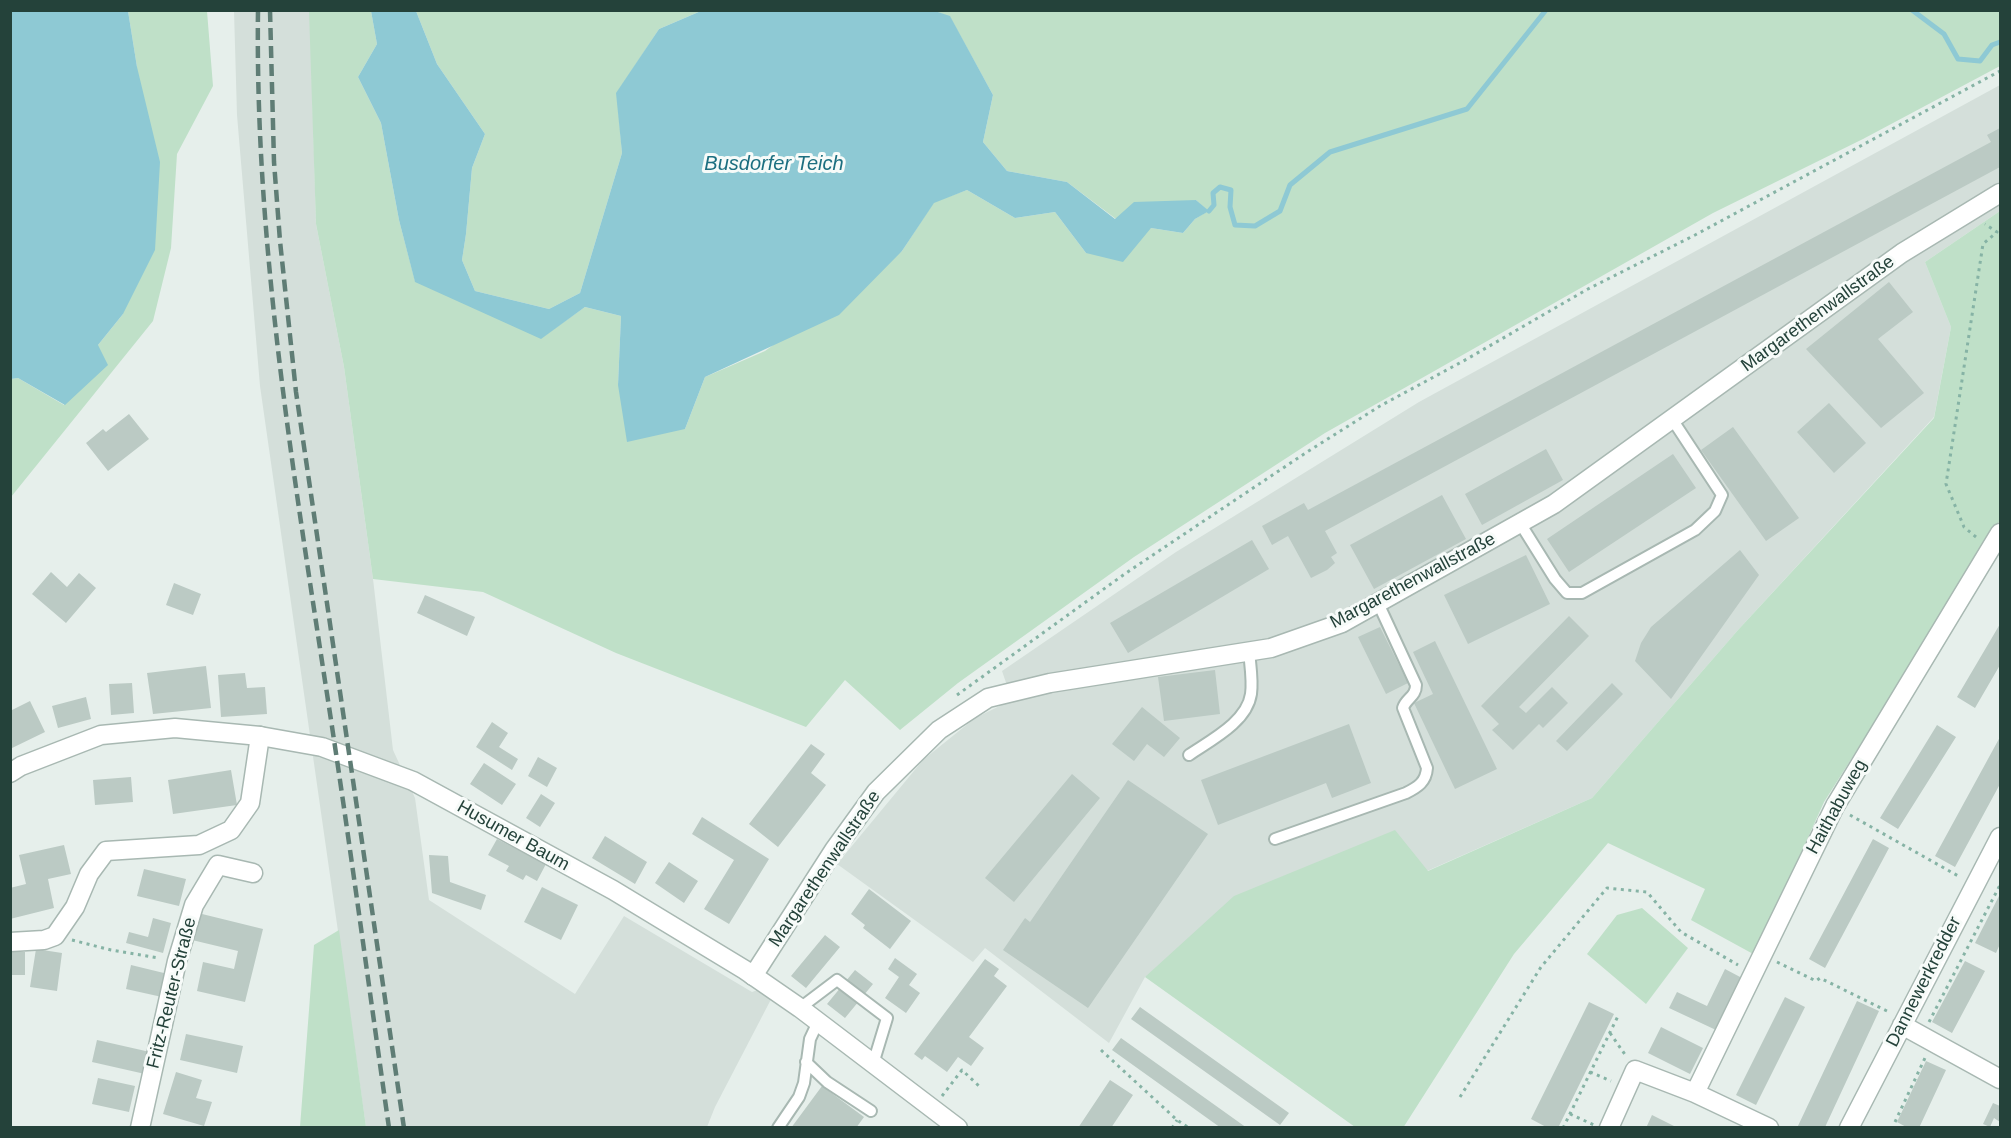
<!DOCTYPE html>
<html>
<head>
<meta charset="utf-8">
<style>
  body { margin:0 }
  #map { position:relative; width:2011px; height:1138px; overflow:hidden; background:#e6efeb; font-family:Arial,sans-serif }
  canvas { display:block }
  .frame { position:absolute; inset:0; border:12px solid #24423a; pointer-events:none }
</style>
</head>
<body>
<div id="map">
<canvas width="2011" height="1138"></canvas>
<div class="frame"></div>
</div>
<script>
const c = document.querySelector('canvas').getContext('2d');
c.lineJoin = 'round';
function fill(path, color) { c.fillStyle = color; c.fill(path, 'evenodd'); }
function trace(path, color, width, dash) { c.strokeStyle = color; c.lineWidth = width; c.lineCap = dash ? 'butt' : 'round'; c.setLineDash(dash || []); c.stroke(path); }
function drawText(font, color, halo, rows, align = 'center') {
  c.font = font + ' Arial,sans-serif'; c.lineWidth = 6; c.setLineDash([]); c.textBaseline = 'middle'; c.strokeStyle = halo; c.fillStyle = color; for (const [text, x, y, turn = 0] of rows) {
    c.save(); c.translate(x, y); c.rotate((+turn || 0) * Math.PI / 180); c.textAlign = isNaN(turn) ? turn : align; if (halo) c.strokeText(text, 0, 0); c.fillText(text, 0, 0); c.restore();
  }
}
const built = new Path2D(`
  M234 11H310L316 224 344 367 373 579 393 750 415 798 429 900 575 994 624 916 752 992 780 982 715 1107 707 1127H366L260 386 237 115Z
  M2000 85V211L1925 262 1951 327 1934 417 1738 630 1592 798 1427 871 1145 977 1109 1043 985 948 973 962 837 864 923 760 975 718 1012 700 1002 671 1176 552 1419 402Z`);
const green = new Path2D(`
  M128 11H207L213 86 177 154 171 248 153 321 11 497V379L18 378 64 405 98 345 123 314 137 67Z
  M309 11H371L377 44 358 77 381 123 399 220 415 281 541 338 585 307 621 316 618 385 685 429 705 377 765 351 902 251 934 202 967 190 1015 218 1055 212 1086 253 1151 228 1183 233 1195 219 1208 211 1196 200 1116 219 1067 182 1007 171 983 142 993 95 950 17 935 11H2000V66L1863 139 1713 213 1325 433 1134 557 958 683 900 730 845 680 806 727 616 653 483 592 373 579 344 367 316 224Z
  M416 11H701L659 29 617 93 622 153 580 293 549 309 475 291 462 260 466 234 472 168 485 134 437 64Z
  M2000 211V520L1981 554 1824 802 1755 955 1691 920 1705 889 1608 843 1514 954 1403 1128 1355 1127 1145 977 1234 896 1395 830 1428 871 1592 798 1738 630 1934 418 1951 327 1925 262Z
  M1642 908 1688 948 1646 1004 1587 954 1617 915Z
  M339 930 366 1127H300L314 945Z`);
const water = new Path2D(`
  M10 11H128L137 67 160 162 155 250 123 314 98 345 108 365 65 405 18 378 11 379Z
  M371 11H416L437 64 485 134 472 168 466 234 462 260 475 291 549 309 580 293 622 153 616 93 659 29 701 11H935L950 16 993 95 983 142 1007 171 1067 182 1115 219 1134 202 1196 200 1209 211 1195 219 1183 233 1151 228 1123 262 1086 253 1055 212 1015 218 967 190 934 203 902 251 839 315 705 377 685 429 627 442 618 385 621 316 585 307 541 339 415 282 399 220 381 123 358 77 377 44Z`);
const stream = new Path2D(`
  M1912 10 1944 34 1958 59 1980 61 1992 45 2000 42
  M1209 211 1214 205 1213 193 1220 187 1231 190 1230 207 1235 225 1255 226 1280 211 1290 185 1330 152 1467 109 1546 10`);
const building = new Path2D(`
  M2000 128V167L1325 531 1337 553 1331 557 1335 563 1327 570 1311 578 1288 536 1272 545 1262 526 1304 503 1308 510 1991 142 1987 135Z
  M1889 282 1913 312 1878 339 1924 393 1881 428 1806 349Z
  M1829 403 1866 443 1834 473 1797 432Z
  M129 414 149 439 108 471 86 443 103 429 106 432Z
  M1733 427 1799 518 1766 541 1701 450Z
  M1546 449 1563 480 1482 525 1465 494Z
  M1673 454 1696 488 1569 572 1547 539Z
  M1442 495 1466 539 1374 589 1350 545Z
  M1252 540 1269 569 1128 653 1110 623Z
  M1740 550 1759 575 1671 699 1635 661 1641 643 1651 627Z
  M1526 555 1550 604 1468 644 1444 595Z
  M51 572 67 587 79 573 96 588 66 623 32 594Z
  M174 583 201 594 193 615 166 605Z
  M425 595 475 617 467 636 417 613Z
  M1569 616 1589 636 1519 707 1526 713 1552 687 1568 703 1543 728 1539 724 1513 750 1492 730 1499 724 1481 706Z
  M2000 624V665L1975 708 1957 697Z
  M1380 627 1408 683 1386 694 1358 637Z
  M1435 641 1497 769 1455 789 1414 703 1433 694 1413 652Z
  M206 666 211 708 153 714 147 673Z
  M1215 670 1220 714 1164 721 1158 677Z
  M245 673 247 688 265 687 267 714 221 717 218 675Z
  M132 683 134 713 111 715 109 684Z
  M1612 683 1623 694 1567 751 1556 741Z
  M86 697 91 719 58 728 52 706Z
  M30 701 45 732 10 749V711Z
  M1142 707 1180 738 1164 757 1147 744 1134 761 1112 744Z
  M492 722 508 733 499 747 518 759 512 770 476 747Z
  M1349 724 1371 783 1332 798 1326 783 1218 825 1201 780Z
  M1937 725 1956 737 1898 829 1880 818Z
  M2000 737V784L1955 867 1935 856Z
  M811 744 825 754 811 773 826 785 778 847 749 824Z
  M538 757 557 768 547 787 528 776Z
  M484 763 516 784 502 805 470 784Z
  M231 770 237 805 173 814 168 780Z
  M1072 774 1100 798 1014 902 985 878Z
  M131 777 133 802 95 805 93 780Z
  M1128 780 1208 834 1088 1008 1003 950 1025 918 1030 922Z
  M541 794 555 803 540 827 526 818Z
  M702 817 769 859 729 924 704 909 734 860 692 834Z
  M605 836 647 862 635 884 592 858Z
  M497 839 546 864 537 881 526 875 523 880 506 871 509 866 488 855Z
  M1873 839 1889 848 1825 968 1809 959Z
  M64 845 71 874 48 879 54 908 10 919V888L26 884 19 855Z
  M429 855 448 856 450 882 486 895 481 910 432 893Z
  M669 862 698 881 684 903 655 883Z
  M144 869 186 879 179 906 137 896Z
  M542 887 578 905 561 940 524 922Z
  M869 889 911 921 890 949 863 928 865 925 851 914Z
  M2000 894V944L1996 953 1975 943Z
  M198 913 263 929 245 1002 197 991 203 962 234 969 238 951 192 940Z
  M153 918 171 923 163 953 126 943 129 932 148 937Z
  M825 935 840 947 806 988 791 976Z
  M36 949 62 953 57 991 30 987Z
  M10 952H25V975H10Z
  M895 958 917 974 909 985 920 993 906 1013 885 998 899 977 888 969Z
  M985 959 999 969 994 976 1007 986 969 1037 984 1048 971 1066 958 1057 947 1072 925 1056 922 1060 914 1054Z
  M1965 961 1985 971 1952 1033 1932 1022Z
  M131 965 168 974 162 997 126 989Z
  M1725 969 1742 978 1716 1030 1669 1008 1677 992 1707 1006Z
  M855 970 873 984 845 1018 827 1004Z
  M1785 997 1805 1007 1756 1105 1736 1095Z
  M1857 1001 1879 1011 1826 1125 1825 1128H1797Z
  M1589 1002 1614 1014 1558 1128H1548L1531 1119Z
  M1140 1007 1289 1113 1280 1125 1131 1019Z
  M1661 1027 1703 1048 1690 1074 1648 1053Z
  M186 1034 243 1046 237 1073 180 1060Z
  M1121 1038 1247 1128H1221L1112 1050Z
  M97 1040 150 1052 145 1074 92 1062Z
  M1926 1061 1946 1070 1919 1128H1908L1897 1122Z
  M176 1072 202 1080 196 1098 212 1102 204 1126 163 1114Z
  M98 1078 135 1086 129 1112 92 1104Z
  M1110 1080 1133 1095 1111 1128H1078Z
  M822 1086 864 1117 856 1128H791Z
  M1993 1103 2000 1106V1122L1994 1118 1990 1127 1983 1124Z
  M1652 1115 1678 1128H1646Z`);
const path = new Path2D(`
  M1976 537 1964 527 1946 484 1983 244 1997 232 1985 224
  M957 695 1126 573 1307 452 1380 406 1467 359 1586 290 1695 235 2000 71
  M1850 815 1960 877
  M72 940 111 950 159 958
  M1777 962 1816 981 1820 978 1889 1012
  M1929 1022 2000 885
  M1610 1033 1626 1056
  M1101 1050 1177 1120 1189 1128
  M1590 1072 1611 1081
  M942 1096 962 1070 979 1086
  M1460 1097 1541 967 1607 888 1647 892 1681 932 1738 965
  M1570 1114 1594 1125
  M1895 1122 1925 1058
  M1172 1128 1177 1120
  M1563 1128 1618 1016`);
const service = new Path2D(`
  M1520 523 1555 579 1567 593H1582L1695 530 1715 511 1722 495 1672 419
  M1189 755C1211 740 1247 722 1251 694 1253 680 1250 664 1249 651
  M1275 839 1406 793C1418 787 1426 782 1427 768L1403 708C1406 698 1416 697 1416 685L1378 603
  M800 1008 837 980 887 1018 873 1064
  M806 1062 827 1082 871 1111
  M778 1128 799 1097 804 1083 810 1039 818 1022`);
const minor = new Path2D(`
  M10 942 44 940 55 936 75 907 89 874 106 851 199 845 231 830 250 803 260 736
  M753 976 834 850 876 792 939 730 988 698 1050 683 1271 648 1342 623 1554 504 1902 253 2000 193
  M1902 1025 2000 1079
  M1695 1093 1835 806 2000 533
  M140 1128 177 961 194 905 218 865 253 873
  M1609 1128 1635 1070 1695 1093 1769 1128
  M1849 1128 2000 837`);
const tertiary = new Path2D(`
  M10 773 21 766 101 735 175 728 260 736 322 747 413 781 613 890 745 970 800 1008 958 1128`);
const rail = new Path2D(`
  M258 10C255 232 290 451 323 668 347 821 367 974 389 1128
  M270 10 274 162 280 241 296 392 404 1128`);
const streetNames = [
  ["Margarethenwallstraße",1818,314,-36],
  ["Margarethenwallstraße",1413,581,-28],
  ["Haithabuweg",1837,807,-61],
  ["Husumer Baum",513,836,29],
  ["Margarethenwallstraße",825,869,-56],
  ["Dannewerkredder",1924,982,-63],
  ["Fritz-Reuter-Straße",172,993,-76]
];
const waterNames = [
  ["Busdorfer Teich",774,164]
];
fill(built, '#d4dfda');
fill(green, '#bfe0c8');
fill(water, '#8ec9d4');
trace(stream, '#8ec9d4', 5);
fill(building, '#bbcac4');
trace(service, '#a8b8b2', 14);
trace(minor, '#a8b8b2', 21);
trace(tertiary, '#a8b8b2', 21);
trace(path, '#86b3a5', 3, [3, 4.5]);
trace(service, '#fff', 10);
trace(minor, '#fff', 18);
trace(tertiary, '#fff', 18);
trace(rail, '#5f7d75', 4.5, [12, 6]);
drawText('18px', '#24423a', '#f7fbf9', streetNames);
drawText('italic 20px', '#1c6f80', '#f7fbf9', waterNames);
</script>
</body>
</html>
